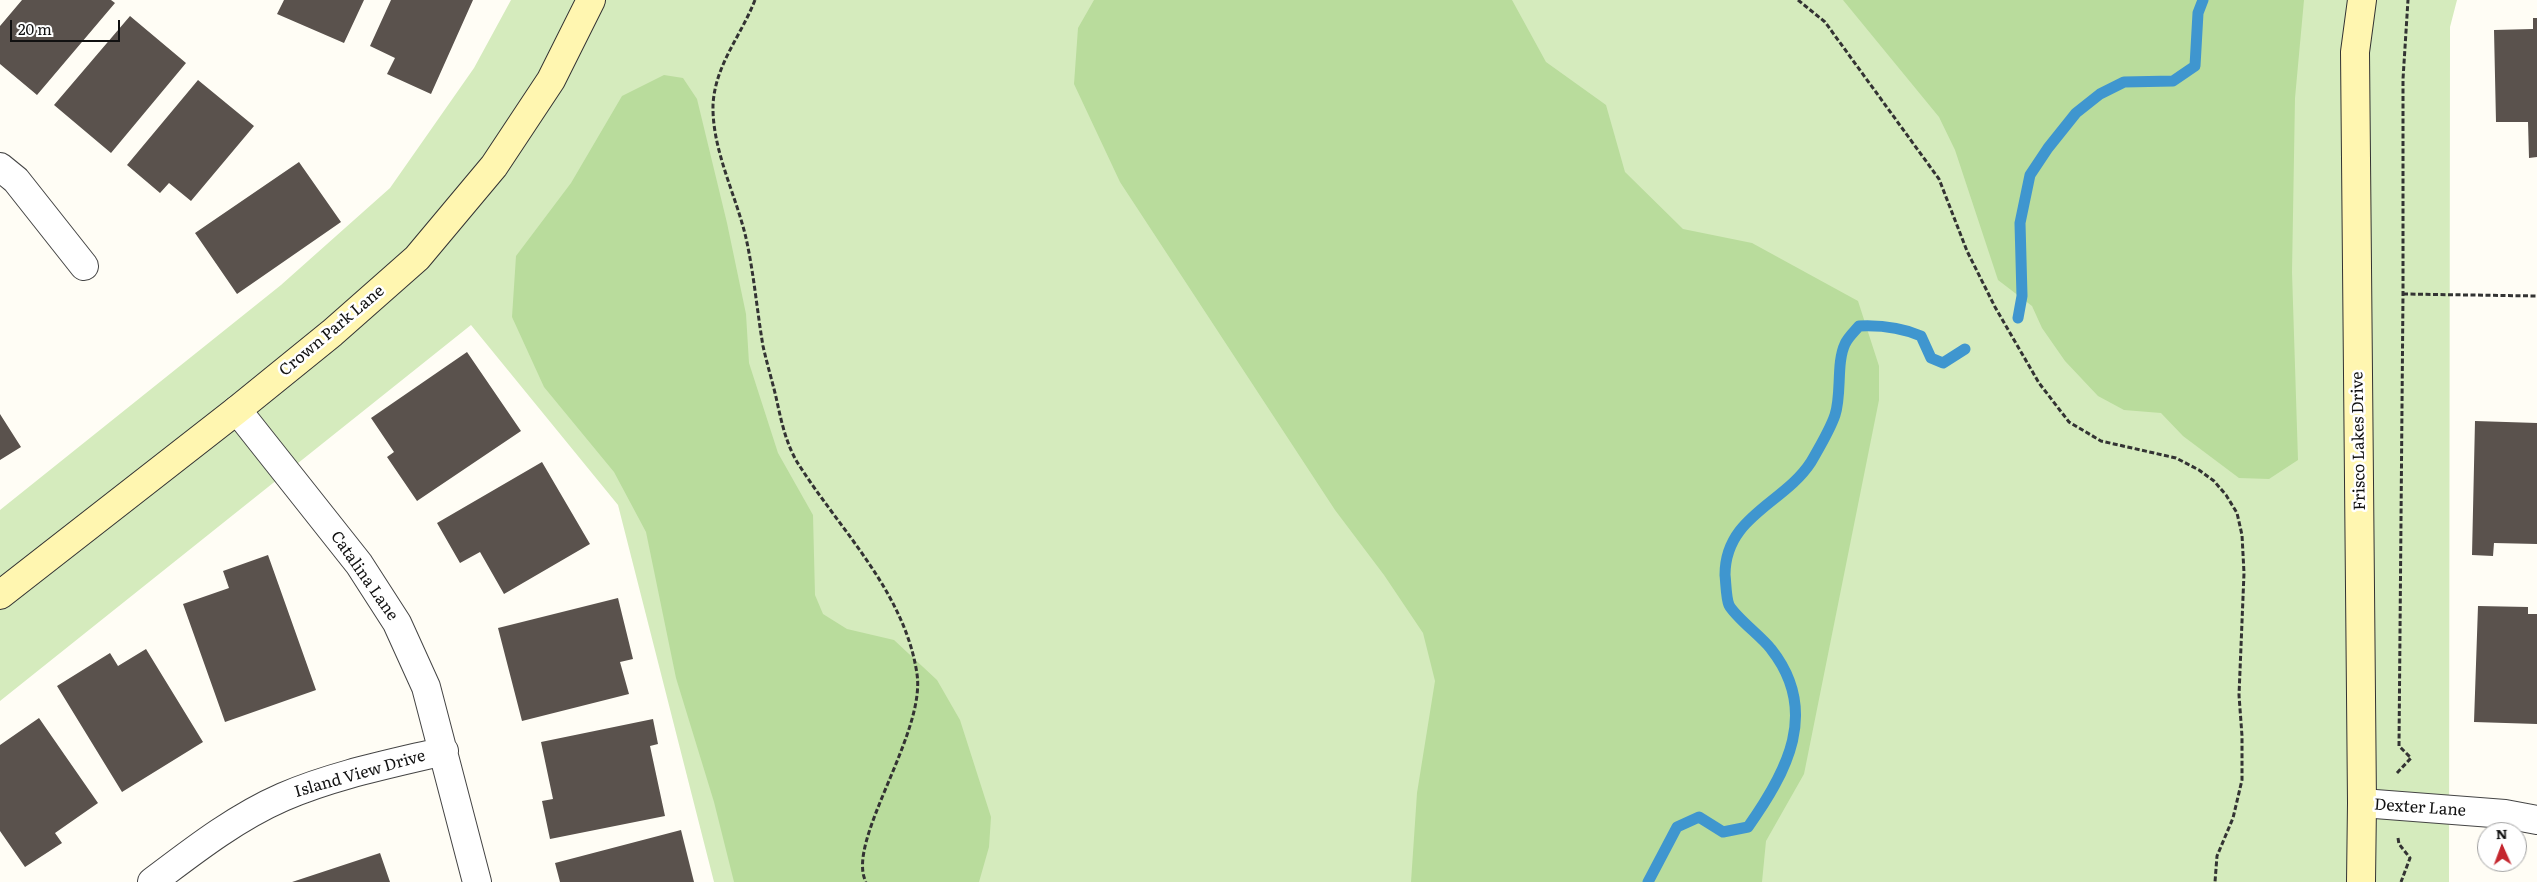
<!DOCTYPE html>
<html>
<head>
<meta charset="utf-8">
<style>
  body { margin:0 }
  #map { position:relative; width:2537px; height:882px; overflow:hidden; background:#fffdf5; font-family:Literata,serif }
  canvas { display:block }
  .north { position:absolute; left:2477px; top:822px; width:50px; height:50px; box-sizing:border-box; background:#fff; border:1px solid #a0a0a0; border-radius:50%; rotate:358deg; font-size:14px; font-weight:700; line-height:20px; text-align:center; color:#111 }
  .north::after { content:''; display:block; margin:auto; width:18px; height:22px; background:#c4262e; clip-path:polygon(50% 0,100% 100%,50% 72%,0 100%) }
  .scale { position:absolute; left:10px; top:20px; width:110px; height:22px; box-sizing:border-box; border:2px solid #111; border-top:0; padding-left:6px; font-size:15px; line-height:18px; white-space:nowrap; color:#111; -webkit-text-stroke:4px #fff; paint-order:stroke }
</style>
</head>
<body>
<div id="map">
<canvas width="2537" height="882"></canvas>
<div class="north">N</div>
<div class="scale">20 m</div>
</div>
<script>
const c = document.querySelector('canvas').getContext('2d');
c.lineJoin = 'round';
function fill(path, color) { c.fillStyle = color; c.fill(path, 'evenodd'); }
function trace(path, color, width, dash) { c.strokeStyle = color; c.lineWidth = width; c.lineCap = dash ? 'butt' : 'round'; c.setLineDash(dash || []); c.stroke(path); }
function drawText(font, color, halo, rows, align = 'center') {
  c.font = font + ' Literata,serif'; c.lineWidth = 5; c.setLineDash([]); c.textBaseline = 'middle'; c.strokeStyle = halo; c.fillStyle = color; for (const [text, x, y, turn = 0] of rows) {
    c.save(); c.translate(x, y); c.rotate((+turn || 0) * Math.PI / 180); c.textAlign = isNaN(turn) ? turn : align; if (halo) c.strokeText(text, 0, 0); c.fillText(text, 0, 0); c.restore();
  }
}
const green = new Path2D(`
  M511 0H2457L2450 27 2449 882H714L618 505 471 325 0 701V510L281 285 390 188 474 68Z`);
const forest = new Path2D(`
  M1094 0H1512L1546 62 1606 105 1625 172 1683 229 1752 243 1858 301 1879 366V400L1804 774 1766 841 1762 882H1411L1417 793 1435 681 1423 633 1384 575 1335 510 1120 182 1074 84 1078 28Z
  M1843 0H2304L2295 98 2292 272 2298 460 2269 479 2239 478 2183 436 2161 413 2124 410 2098 396 2065 361 2042 328 2032 306 1998 280 1955 150 1939 117Z
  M664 75 683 78 697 99 727 223 746 314 749 363 778 453 813 515 815 595 823 614 847 629 894 640 937 680 960 720 991 817 989 847 979 882H734L714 802 676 678 646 532 614 472 544 387 512 317 516 256 571 183 622 96Z`);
const stream = new Path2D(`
  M2018 318 2022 296 2020 223 2030 175 2048 148 2076 113 2100 94 2124 82 2173 81 2195 66 2198 13 2203 0
  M1648 882 1677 827 1699 817 1723 832 1748 827C1787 772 1820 711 1771 649 1762 637 1735 617 1729 605 1726 598 1726 583 1725 575 1725 516 1784 504 1811 462 1819 448 1830 430 1835 415 1842 394 1836 363 1845 344 1848 337 1855 331 1859 326 1881 325 1900 327 1921 336L1931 358 1943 363 1965 349`);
const building = new Path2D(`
  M22 0H111L115 3 37 95 0 64V26Z
  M284 0H364L344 43 277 14Z
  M391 0H473L431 94 387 74 395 58 370 46Z
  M130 16 186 63 111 153 54 105Z
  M2533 18H2537V157L2529 158 2528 122H2496L2494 30 2533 29Z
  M198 80 254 126 191 201 169 183 160 193 127 165Z
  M299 162 341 222 237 294 195 233Z
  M467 352 521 431 417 501 387 457 394 452 371 418Z
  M0 414 21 447 0 460Z
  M2475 421 2537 423V544L2494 543 2493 556 2472 555Z
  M542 462 590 544 504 594 480 552 460 563 437 523Z
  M268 555 316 690 225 722 183 604 229 588 223 571Z
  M618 598 633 659 620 662 629 694 522 721 498 628Z
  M2478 606 2528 607V614H2537V724L2474 722Z
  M146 649 203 742 122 792 57 686 110 653 118 666Z
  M39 718 98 803 55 833 62 843 25 867 0 831V745Z
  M653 719 658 744 650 746 665 816 550 839 542 801 553 799 541 742Z
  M681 830 694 882H560L555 863Z
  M380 853 390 882H292Z`);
const path = new Path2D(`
  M755 0C741 36 715 65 713 105 712 150 736 195 746 238 754 274 757 311 763 346 767 364 772 380 776 397 781 420 786 445 799 465 841 531 905 593 917 674 926 734 845 842 866 882
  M1798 0 1825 22 1939 179 1967 251 1995 307 2039 383 2069 422 2101 441 2176 458 2199 470 2214 481 2226 495 2237 513 2242 535 2244 573 2239 695 2242 736V780L2233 818 2217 856 2215 882
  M2403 294 2537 296
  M2397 773 2411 758 2399 746 2403 294V79L2408 0
  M2398 838 2399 844 2410 858 2401 882`);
const street = new Path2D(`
  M0 167 16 180 84 266
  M237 410 359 564 397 623 426 687 477 882
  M2362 803 2505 814 2537 820
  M152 882C193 851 235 818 283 797 334 775 390 764 444 751`);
const secondary = new Path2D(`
  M0 595 237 410 332 333 417 258 494 166 551 80 591 0
  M2361 882 2362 803 2355 52 2362 0`);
const streetNames = [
  ["Crown Park Lane",332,331,-40],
  ["Frisco Lakes Drive",2359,441,-91],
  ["Catalina Lane",364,576,55],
  ["Island View Drive",360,774,-16],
  ["Dexter Lane",2420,808,4]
];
fill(green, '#d5ebbd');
fill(forest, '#b9dc9c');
trace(stream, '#3f96cf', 11);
fill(building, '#5a524d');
trace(street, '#444', 30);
trace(secondary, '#333', 30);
trace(path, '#333', 3, [5, 2.5]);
trace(street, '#fff', 28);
trace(secondary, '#fff6b0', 28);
drawText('16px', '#111', '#fff', streetNames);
</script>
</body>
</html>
